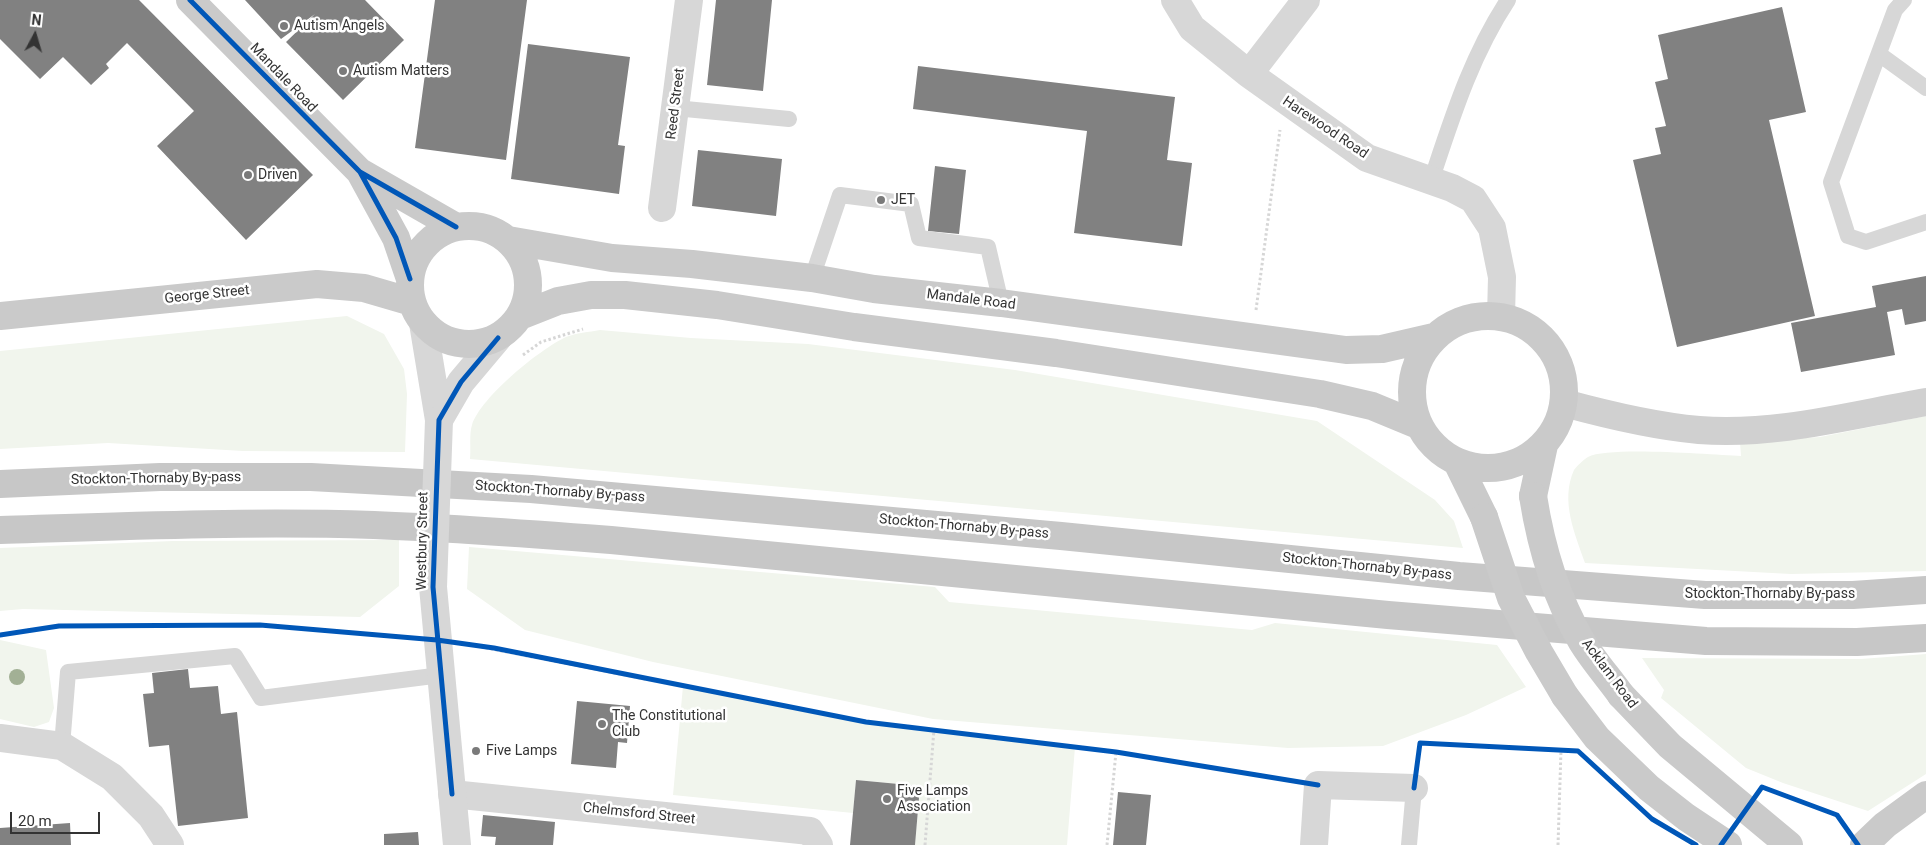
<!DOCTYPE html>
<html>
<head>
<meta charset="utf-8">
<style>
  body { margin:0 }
  #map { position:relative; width:1926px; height:845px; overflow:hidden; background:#fff; font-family:Roboto,sans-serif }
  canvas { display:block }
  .north { position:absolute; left:10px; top:10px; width:50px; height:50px; -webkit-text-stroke:4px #fff; paint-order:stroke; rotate:6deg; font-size:14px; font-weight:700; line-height:20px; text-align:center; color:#333 }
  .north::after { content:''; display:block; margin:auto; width:18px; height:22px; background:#333; clip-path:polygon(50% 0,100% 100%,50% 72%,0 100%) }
  .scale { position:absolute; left:10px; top:812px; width:90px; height:22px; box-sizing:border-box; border:2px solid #333; border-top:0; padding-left:6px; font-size:15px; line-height:18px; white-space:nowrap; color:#333; -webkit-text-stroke:4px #fff; paint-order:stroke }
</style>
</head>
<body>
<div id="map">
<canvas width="1926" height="845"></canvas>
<div class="north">N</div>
<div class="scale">20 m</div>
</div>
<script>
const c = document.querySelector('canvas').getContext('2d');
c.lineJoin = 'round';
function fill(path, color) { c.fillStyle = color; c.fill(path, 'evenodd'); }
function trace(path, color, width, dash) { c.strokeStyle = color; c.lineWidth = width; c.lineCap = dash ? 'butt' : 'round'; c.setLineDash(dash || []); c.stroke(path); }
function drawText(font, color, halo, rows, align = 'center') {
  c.font = font + ' Roboto,sans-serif'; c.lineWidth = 5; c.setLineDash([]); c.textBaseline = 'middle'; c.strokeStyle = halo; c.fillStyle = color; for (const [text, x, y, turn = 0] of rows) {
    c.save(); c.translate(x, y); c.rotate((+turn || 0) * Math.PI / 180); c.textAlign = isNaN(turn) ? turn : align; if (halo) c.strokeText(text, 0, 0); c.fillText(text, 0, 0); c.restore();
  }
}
const green = new Path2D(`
  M347 316 384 334 404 369 407 394 405 452 243 451 108 443 0 449V351Z
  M600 330 691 338 808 344 1015 370 1317 421 1435 500 1454 521 1463 548 470 459C471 448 469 434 472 425 481 397 540 349 566 337 576 333 589 332 600 330Z
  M1926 416V571L1791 574 1585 563C1575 534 1560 501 1574 470 1576 467 1584 459 1588 457 1609 446 1712 455 1741 456L1740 442 1820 437Z
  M399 540V586L360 617 23 609 0 611V548L173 541Z
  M469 547 935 587 949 602 1252 630 1275 623 1497 645 1526 687 1466 715 1383 746 1288 748 933 719 653 662 525 630 467 589Z
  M0 640 46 650 54 708 49 722 34 727 0 719Z
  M1926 654V774L1868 811 1783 783 1746 768 1661 698 1664 690 1642 658 1861 659Z
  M683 686 866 722 1075 747 1067 845H915L920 786 856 780 853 813 673 795Z`);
const building = new Path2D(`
  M0 0H139L313 175 246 240 157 146 194 111 127 43 106 64 109 68 91 85 63 57 40 79 0 39Z
  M245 0H365L404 40 343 100 286 42 315 14 281 39Z
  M435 0H527L506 160 415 148Z
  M716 0H772L763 91 707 85Z
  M1782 7 1806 112 1769 120 1815 316 1677 347 1633 160 1661 154 1655 128 1666 126 1655 82 1668 79 1658 35Z
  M528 44 630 57 618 145 625 146 619 194 511 179Z
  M918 66 1175 97 1167 160 1192 163 1182 246 1074 233 1087 131 913 109Z
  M698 150 782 159 776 216 692 206Z
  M935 166 966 170 959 234 928 231Z
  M1926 276V321L1905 325 1902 309 1887 312 1895 355 1801 372 1791 323 1876 307 1872 286Z
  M188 669 190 688 218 686 221 714 237 712 248 818 178 826 169 745 149 747 143 694 154 693 152 673Z
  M577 701 630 706 627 743 618 742 616 768 571 764Z
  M856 780 920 786 915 845H850Z
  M1118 792 1151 795 1146 845H1113Z
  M483 815 555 822 553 845H495L496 837 481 836Z
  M70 823 71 845H0V828Z
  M418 832 419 845H384V834Z`);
const path = new Path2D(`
  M1256 310 1280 130
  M523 355 541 342 583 329
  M0 635 59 626 260 625 408 637
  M466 644 866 722 1116 752 1291 780
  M1418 760 1420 743 1569 751
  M1771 790 1837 815 1844 826
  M925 845 934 729
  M1107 845 1116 752
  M1558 845 1561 750`);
const service = new Path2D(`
  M1904 0 1895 10 1831 182 1848 236 1866 242 1926 222
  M1879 54 1926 88
  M675 108 789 119
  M1431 181C1452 118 1471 56 1508 0
  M812 278 840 195 911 204 919 238 988 247 1001 303
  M62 746 68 672 235 656 261 698 441 675
  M1409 845 1414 788`);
const minor = new Path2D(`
  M1175 0 1192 28 1249 74 1367 158 1452 188 1473 199 1492 228 1502 277 1501 316
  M1249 74 1306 0
  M662 208 689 0
  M0 738 62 746 112 777 151 816 170 845
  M452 794 810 831 819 845
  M1314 845 1318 785 1414 788`);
const tertiary = new Path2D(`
  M423 323 439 420
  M439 420 461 382 498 338
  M433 587 457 845`);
const secondary = new Path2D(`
  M1564 403C1608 415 1653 426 1699 430 1776 436 1851 415 1926 402`);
const primary = new Path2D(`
  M190 0 360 172 456 227
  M360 172 396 238 410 279
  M410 285a59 59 0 1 1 118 0a59 59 0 1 1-118 0Z
  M508 240 612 258 692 264 812 278 874 289 1001 303 1346 350 1382 349 1434 337
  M1412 392a76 76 0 1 1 152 0a76 76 0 1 1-152 0Z
  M0 316 317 284 364 288 412 302
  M520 316 558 301 591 295H625L717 305 854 327 1056 353 1320 394 1372 406 1418 425
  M1457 462 1484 517
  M1533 496 1544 445
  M1621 695 1670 746 1789 845
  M1565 696 1597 738 1649 788 1686 817 1728 845
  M1864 845 1885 825 1926 795`);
const trunk = new Path2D(`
  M0 484 160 477H311L531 489 1061 536 1459 576 1705 595H1853L1926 590
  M0 530C125 526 249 521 374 525 453 528 532 534 611 540L1388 615 1706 641 1857 642 1926 638`);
const tertiaryBridge = new Path2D(`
  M433 587 439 420`);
const primaryBridge = new Path2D(`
  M1533 496C1541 547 1555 596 1582 642 1593 660 1608 677 1621 695
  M1484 517 1511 598 1539 652 1565 696`);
const cycleway = new Path2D(`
  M190 0 360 172 456 227
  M360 172 396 238 410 279
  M0 635 59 626 260 625 437 640 494 648 866 722 1116 752 1318 785
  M1414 788 1420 743 1578 751 1652 819 1696 845
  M452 794 433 587 439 420 461 382 498 338
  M1721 845 1762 787 1837 815 1858 845`);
const trees = [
  [17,677]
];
const markers = [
  [284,26,5,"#7a7a7a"],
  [343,71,5,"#7a7a7a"],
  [248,175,5,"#7a7a7a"],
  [881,200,5,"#7a7a7a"],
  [602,724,5,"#7a7a7a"],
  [476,751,5,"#7a7a7a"],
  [887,799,5,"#7a7a7a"]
];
const poiNames = [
  ["Autism Angels",294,26],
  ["Autism Matters",353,71],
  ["Driven",258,175],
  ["JET",891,200],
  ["The Constitutional",612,716],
  ["Club",612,732],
  ["Five Lamps",486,751],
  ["Five Lamps",897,791],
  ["Association",897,807]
];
const streetNames = [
  ["Mandale Road",283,78,46],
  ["Reed Street",676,104,-83],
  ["Harewood Road",1325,128,34],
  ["George Street",207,295,-6],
  ["Mandale Road",971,300,7],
  ["Stockton-Thornaby By-pass",156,479,-1],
  ["Stockton-Thornaby By-pass",560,492,4],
  ["Stockton-Thornaby By-pass",964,527,5],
  ["Westbury Street",423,541,-89],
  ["Stockton-Thornaby By-pass",1367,567,6],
  ["Stockton-Thornaby By-pass",1770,594],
  ["Acklam Road",1609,674,53],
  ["Chelmsford Street",639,814,6]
];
fill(green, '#f1f5ed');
fill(building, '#818181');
trace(path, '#d6d6d6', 3, [2.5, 2.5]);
trace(service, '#d7d7d7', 16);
trace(minor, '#d7d7d7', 28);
trace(tertiary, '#d7d7d7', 28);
trace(secondary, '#d0d0d0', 28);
trace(primary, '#cacaca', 28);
trace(trunk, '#c7c7c7', 28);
trace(tertiaryBridge, '#d7d7d7', 28);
trace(primaryBridge, '#cacaca', 28);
trace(cycleway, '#0057b8', 5);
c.fillStyle = '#a2b095';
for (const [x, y] of trees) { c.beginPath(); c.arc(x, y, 8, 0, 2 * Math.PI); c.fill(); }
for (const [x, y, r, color] of markers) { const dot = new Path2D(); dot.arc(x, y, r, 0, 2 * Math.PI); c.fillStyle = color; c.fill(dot); trace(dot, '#fff', 2); }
drawText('14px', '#333', '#fff', poiNames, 'left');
drawText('14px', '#333', '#fff', streetNames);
</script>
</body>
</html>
